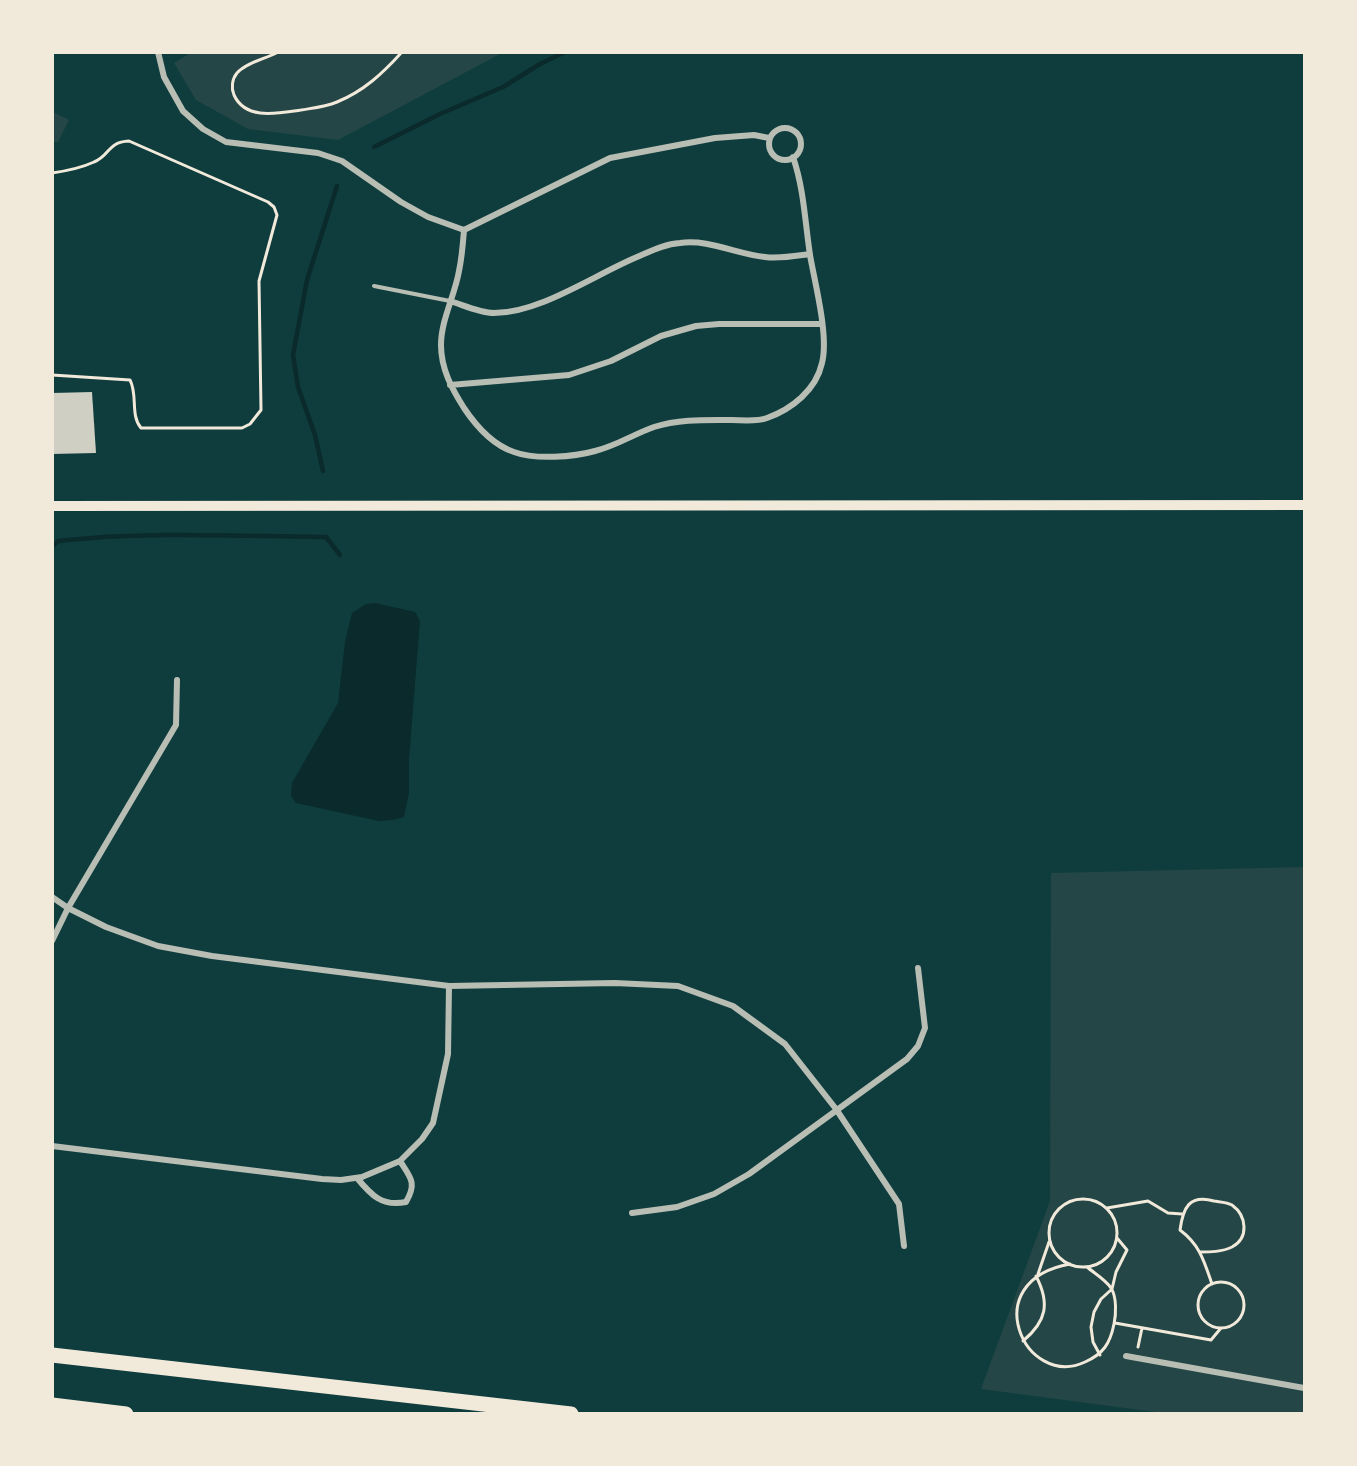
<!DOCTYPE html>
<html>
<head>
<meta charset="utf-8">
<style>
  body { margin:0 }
  #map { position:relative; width:1357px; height:1466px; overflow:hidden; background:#0f3d3e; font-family:"Fira Sans",sans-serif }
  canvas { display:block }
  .frame { position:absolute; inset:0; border:54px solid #f1e9da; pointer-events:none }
</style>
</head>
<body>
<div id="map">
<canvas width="1357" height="1466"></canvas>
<div class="frame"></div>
</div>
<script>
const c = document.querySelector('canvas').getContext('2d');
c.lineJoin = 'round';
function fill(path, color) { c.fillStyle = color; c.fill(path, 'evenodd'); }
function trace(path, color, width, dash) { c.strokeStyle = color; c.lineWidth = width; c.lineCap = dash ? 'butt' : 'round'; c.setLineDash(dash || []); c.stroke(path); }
const green = new Path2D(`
  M192 52 502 53 338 140 248 129 196 100 174 63Z
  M53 112 69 120 58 142H53Z
  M1304 867V1413H1163L981 1389 1050 1201 1051 873Z`);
const water = new Path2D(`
  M375 603 415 612 420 621 409 759V793L404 817 393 820 379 821 296 803 291 796 292 783 338 703 345 642 352 613 366 604Z`);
const stream = new Path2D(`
  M374 147 440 114 503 87 540 64 565 52
  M323 471 315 435 298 387 293 355 307 280 337 186
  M52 547 58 541C146 531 237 536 326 537L340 555`);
const building = new Path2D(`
  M92 392 96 453 52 454V393Z`);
const path = new Path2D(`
  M278 52C266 59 247 62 237 73 232 79 231 88 234 95 246 121 279 113 301 110 313 108 325 107 337 102 364 91 383 73 402 52
  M52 173C66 171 81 168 94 162 110 156 107 142 129 141L268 202 274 207 277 215 259 281 261 410 250 424 242 428H141C130 415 138 395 130 380L52 375
  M1049 1233a34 34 0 1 1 68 0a34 34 0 1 1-68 0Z
  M1107 1208 1148 1201 1168 1213 1182 1214
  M1200 1252C1210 1252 1222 1252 1232 1247 1249 1238 1247 1216 1232 1205 1227 1202 1220 1202 1214 1201 1189 1194 1183 1208 1180 1230 1200 1245 1204 1261 1212 1284
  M1070 1264C975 1281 1025 1390 1085 1362 1103 1354 1110 1344 1114 1324 1116 1315 1117 1297 1111 1288 1106 1280 1094 1273 1087 1267
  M1038 1274 1049 1242
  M1198 1305a23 23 0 1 1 46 0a23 23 0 1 1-46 0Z
  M1115 1323 1211 1340 1221 1328
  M1023 1341C1047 1321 1050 1303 1036 1276
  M1138 1347 1142 1328
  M1100 1355 1093 1342 1091 1327 1094 1312 1101 1299 1112 1289 1116 1272 1127 1250 1117 1238`);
const service = new Path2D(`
  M374 286 450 301`);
const minor = new Path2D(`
  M158 52 164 77 183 111 203 129 226 142 318 153 342 161 401 202 428 217 464 230 610 158 715 138 754 135 769 138
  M769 144a16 16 0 1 1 32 0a16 16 0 1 1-32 0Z
  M464 230C463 243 462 257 459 271 455 295 441 320 441 345 441 369 452 389 464 408 476 426 493 445 514 452 535 460 574 457 595 451 616 446 634 434 654 427 679 419 705 420 731 420 742 420 756 422 767 418 792 409 816 390 822 363 829 336 815 284 810 255 805 222 804 189 793 157
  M450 301C463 305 480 313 494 313 540 313 594 275 637 257 651 251 665 244 680 243 709 239 736 254 765 257 780 259 795 256 810 254
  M450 385 569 375 611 361 661 336 696 326 719 324H822
  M52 897 68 908 106 927 158 946 212 956 449 986 615 983 678 986 733 1006 785 1044 836 1109 899 1204 904 1246
  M52 941 68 908 176 725 177 680
  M52 1146 322 1179 341 1180 362 1177 400 1161 422 1139 433 1123 448 1054 449 986
  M357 1178C371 1195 382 1207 406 1202 417 1183 411 1178 400 1161
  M632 1213 677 1207 714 1194 749 1174 907 1059 918 1046 925 1028 918 968
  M1126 1356 1304 1388`);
const secondary = new Path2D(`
  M52 506 1304 505`);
const motorway = new Path2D(`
  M52 1355 571 1414
  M52 1405 126 1414`);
fill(green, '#244646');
fill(water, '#0a2a2b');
trace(stream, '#0a2a2b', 4.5);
fill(building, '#cfcfc3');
trace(path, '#f1e9da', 3);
trace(service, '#b8beb3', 4);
trace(minor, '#b8beb3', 6);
trace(secondary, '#f1e9da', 10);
trace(motorway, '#f1e9da', 15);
</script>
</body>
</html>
